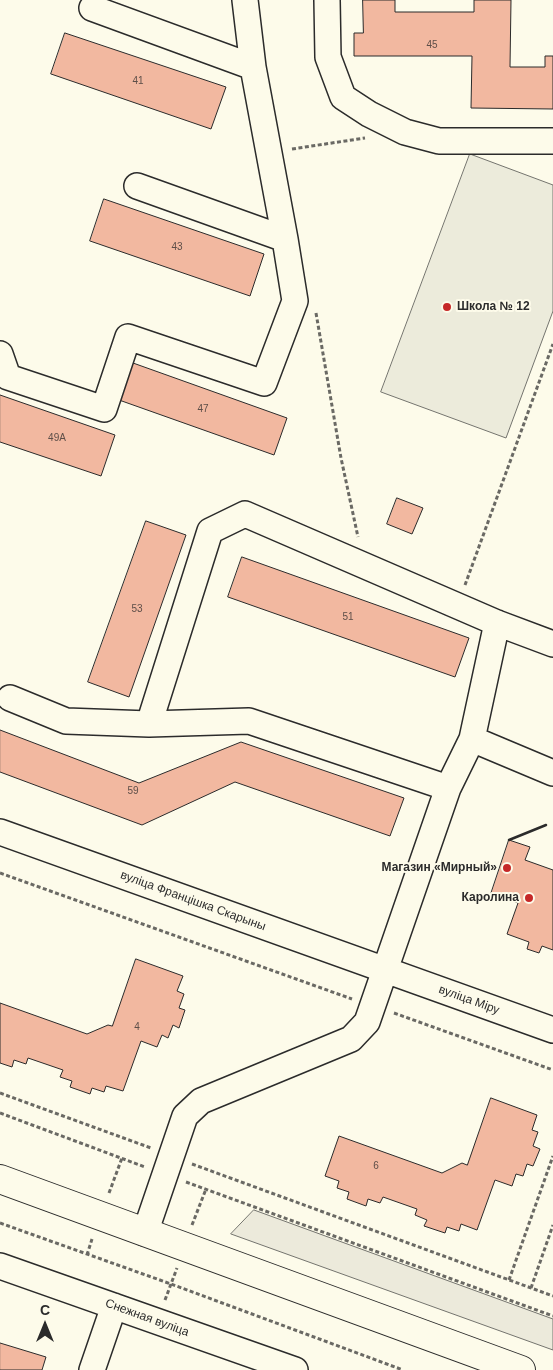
<!DOCTYPE html>
<html>
<head>
<meta charset="utf-8">
<style>
  body { margin:0 }
  #map { position:relative; width:553px; height:1370px; overflow:hidden; background:#fdfbea; font-family:Helvetica,sans-serif }
  canvas { display:block }
  .north { position:absolute; left:20px; top:1300px; width:50px; height:50px; -webkit-text-stroke:4px #fdfbea; paint-order:stroke; rotate:0deg; font-size:14px; font-weight:700; line-height:20px; text-align:center; color:#2b2b2b }
  .north::after { content:''; display:block; margin:auto; width:18px; height:22px; background:#2b2b2b; clip-path:polygon(50% 0,100% 100%,50% 72%,0 100%) }
</style>
</head>
<body>
<div id="map">
<canvas width="553" height="1370"></canvas>
<div class="north">С</div>
</div>
<script>
const c = document.querySelector('canvas').getContext('2d');
c.lineJoin = 'round';
function fill(path, color) { c.fillStyle = color; c.fill(path, 'evenodd'); }
function trace(path, color, width, dash) { c.strokeStyle = color; c.lineWidth = width; c.lineCap = dash ? 'butt' : 'round'; c.setLineDash(dash || []); c.stroke(path); }
function drawText(font, color, halo, rows, align = 'center') {
  c.font = font + ' Helvetica,sans-serif'; c.lineWidth = 4; c.setLineDash([]); c.textBaseline = 'middle'; c.strokeStyle = halo; c.fillStyle = color; for (const [text, x, y, turn = 0] of rows) {
    c.save(); c.translate(x, y); c.rotate((+turn || 0) * Math.PI / 180); c.textAlign = isNaN(turn) ? turn : align; if (halo) c.strokeText(text, 0, 0); c.fillText(text, 0, 0); c.restore();
  }
}
const green = new Path2D(`
  M470 154 553 185V311L506 438 381 392Z`);
const parking = new Path2D(`
  M254 1210 553 1319V1350L231 1234Z`);
const building = new Path2D(`
  M363 0H395V12H474V0H511L510 67H545V56H553V109L471 108 472 56H354V33H363Z
  M65 33 226 87 211 129 51 74Z
  M104 199 264 254 250 296 90 241Z
  M133 363 287 418 274 455 119 400Z
  M0 395 115 435 101 476 0 442Z
  M397 498 423 508 412 534 387 524Z
  M146 521 186 535 129 697 88 682Z
  M242 557 469 638 455 677 228 597Z
  M0 730 139 783 241 742 404 798 390 836 235 782 142 825 0 772Z
  M509 840 530 847 525 860 553 870V950L542 946 539 953 527 949 529 942 507 934 518 903 491 894Z
  M136 959 183 976 177 991 184 994 179 1008 185 1010 179 1028 173 1025 168 1038 162 1035 157 1047 141 1041 123 1091 106 1086 104 1092 92 1088 90 1094 70 1087 72 1081 60 1077 63 1070 28 1058 26 1064 14 1060 12 1067 0 1063V1003L87 1034 108 1025 112 1026Z
  M491 1098 537 1115 532 1130 538 1132 533 1146 540 1149 533 1166 527 1164 523 1176 516 1174 512 1186 495 1180 477 1230 461 1224 459 1231 447 1227 445 1233 424 1226 427 1220 415 1215 417 1209 383 1197 380 1203 368 1199 366 1206 347 1199 349 1192 337 1188 339 1181 325 1176 339 1136 442 1173 462 1163 467 1165Z
  M0 1343 46 1357 42 1370H0Z`);
const path = new Path2D(`
  M292 149 365 138
  M316 313 341 458 358 537
  M465 585 553 344
  M0 873 352 999
  M394 1013 553 1070
  M0 1093 151 1148
  M0 1113 145 1167
  M192 1164 553 1296
  M186 1182 553 1316
  M109 1193 122 1158
  M0 1223 171 1284 403 1370
  M192 1225 206 1189
  M87 1255 92 1239
  M509 1280 553 1156
  M531 1288 553 1225
  M165 1300 177 1268`);
const minor = new Path2D(`
  M327 0 328 57 343 97 369 114 405 132 439 141H553
  M92 8 253 67
  M137 186 285 239
  M0 354 8 377 104 409 128 337 264 383 295 301 285 239 253 67 245 0
  M497 623 472 739 553 773
  M10 698 66 721 149 724 249 721 448 788 472 739
  M149 724 210 531 245 514 497 623 553 644
  M0 832 553 1030
  M145 1233 185 1116 201 1101 351 1039 367 1022 448 788
  M0 1266 295 1370
  M92 1370 114 1306`);
const major = new Path2D(`
  M0 1179 521 1370`);
const wall = new Path2D(`
  M509 840 546 825`);
const markers = [
  [447,307,5,"#c62828"],
  [507,868,5,"#c62828"],
  [529,898,5,"#c62828"]
];
const numberNames = [
  ["45",432,45],
  ["41",138,81],
  ["43",177,247],
  ["47",203,409],
  ["49А",57,438],
  ["53",137,609],
  ["51",348,617],
  ["59",133,791],
  ["4",137,1027],
  ["6",376,1166]
];
const poiNames = [
  ["Школа № 12",457,307,"left"],
  ["Магазин «Мирный»",497,868],
  ["Каролина",519,898]
];
const streetNames = [
  ["вуліца Францішка Скарыны",193,901,20],
  ["вуліца Міру",469,1000,20],
  ["Снежная вуліца",147,1318,20]
];
fill(green, '#ecebdb');
trace(green, '#74746e', 1);
fill(parking, '#eceadb');
trace(parking, '#74746e', 1);
fill(building, '#f2b8a0');
trace(building, '#2b2b2b', 1);
trace(minor, '#2b2b2b', 28);
trace(major, '#2b2b2b', 30);
trace(path, '#6a6964', 3, [4, 2.5]);
trace(minor, '#fdfbea', 25);
trace(major, '#fdfbea', 28);
trace(wall, '#2b2b2b', 2.5);
for (const [x, y, r, color] of markers) { const dot = new Path2D(); dot.arc(x, y, r, 0, 2 * Math.PI); c.fillStyle = color; c.fill(dot); trace(dot, '#fdfbea', 2); }
drawText('10px', '#5d4e48', null, numberNames);
drawText('bold 12px', '#2b2b2b', '#fdfbea', poiNames, 'right');
drawText('12px', '#2b2b2b', '#fdfbea', streetNames);
</script>
</body>
</html>
